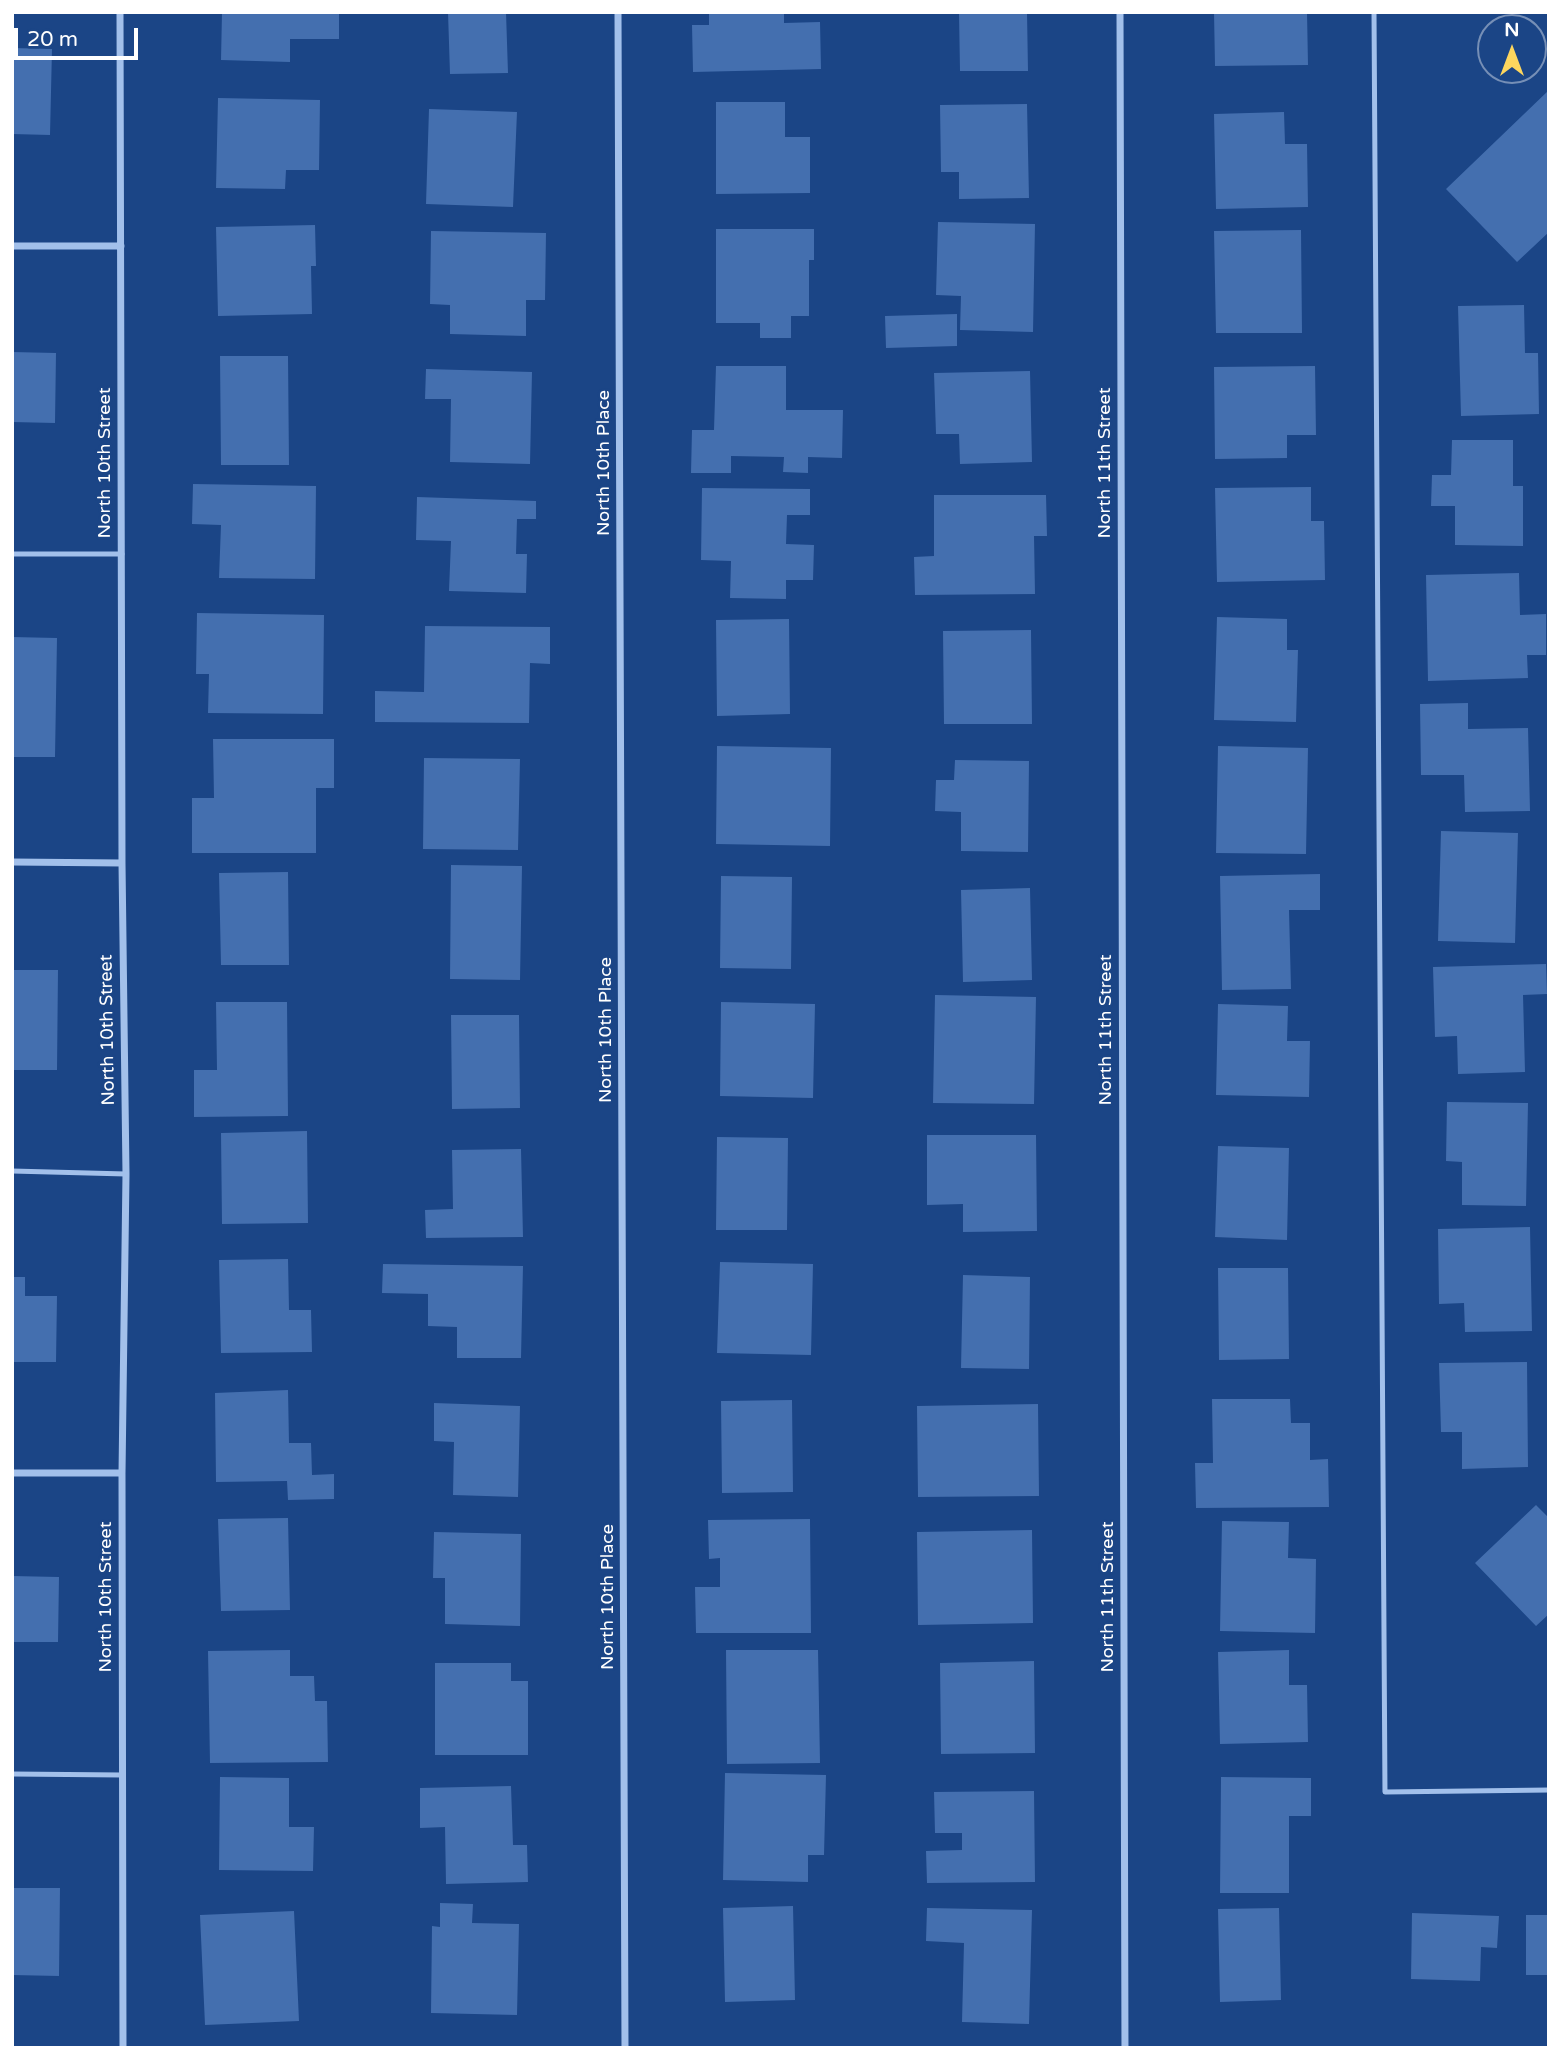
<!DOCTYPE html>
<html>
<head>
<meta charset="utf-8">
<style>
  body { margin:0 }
  #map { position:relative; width:1561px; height:2060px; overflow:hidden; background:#1b4586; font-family:"Varela Round",sans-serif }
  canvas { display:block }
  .frame { position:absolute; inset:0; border:14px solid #fff; pointer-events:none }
  .north { position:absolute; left:1477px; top:14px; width:70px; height:70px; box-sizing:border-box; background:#1b4586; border:2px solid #768fb6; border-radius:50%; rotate:0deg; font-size:19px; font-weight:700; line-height:28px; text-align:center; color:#fff }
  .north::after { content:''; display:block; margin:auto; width:24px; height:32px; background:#fdd65e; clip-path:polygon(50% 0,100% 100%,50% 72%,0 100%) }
  .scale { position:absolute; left:14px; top:28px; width:124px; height:32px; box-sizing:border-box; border:4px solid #fff; border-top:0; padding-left:9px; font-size:21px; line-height:24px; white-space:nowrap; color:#fff; -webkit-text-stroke:5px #1b4586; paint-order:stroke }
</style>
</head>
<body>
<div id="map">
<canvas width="1561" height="2060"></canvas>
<div class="frame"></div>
<div class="north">N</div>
<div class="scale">20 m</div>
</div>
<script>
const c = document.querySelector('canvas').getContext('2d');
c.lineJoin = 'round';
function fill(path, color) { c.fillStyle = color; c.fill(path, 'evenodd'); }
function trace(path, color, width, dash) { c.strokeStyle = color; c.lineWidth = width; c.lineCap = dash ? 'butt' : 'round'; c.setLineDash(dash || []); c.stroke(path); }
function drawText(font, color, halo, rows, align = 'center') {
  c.font = font + ' "Varela Round",sans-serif'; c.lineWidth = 5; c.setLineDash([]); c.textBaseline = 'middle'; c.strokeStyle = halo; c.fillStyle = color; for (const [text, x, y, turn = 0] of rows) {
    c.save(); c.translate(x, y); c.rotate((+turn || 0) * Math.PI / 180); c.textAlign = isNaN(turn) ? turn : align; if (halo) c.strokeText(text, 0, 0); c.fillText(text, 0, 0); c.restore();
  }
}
const building = new Path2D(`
  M222 12H339V39H290V62L221 60Z
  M448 12H506L508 73 450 74Z
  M709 12H784V23L820 22 821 69 693 72 692 25H709Z
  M959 12H1027L1028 71H960Z
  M1214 12H1307L1308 65 1215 66Z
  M12 48 52 49 50 135 12 134Z
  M1549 90V232L1517 262 1446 189Z
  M218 98 320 100 319 170H286L285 189 216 188Z
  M716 102H785V137H810V193L716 194Z
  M1027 104 1029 198 959 199V172H941L940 105Z
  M429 109 517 112 513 207 426 204Z
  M1284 112 1285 144H1307L1308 207 1216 209 1214 114Z
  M938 222 1035 224 1033 332 960 330 961 296 936 295Z
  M315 225 316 266H311L312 314 218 316 216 227Z
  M716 229H814V260H809V316H791V338H760V323H716Z
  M1301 230 1302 333H1216L1214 231Z
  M431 231 546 233 545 300H526V336L450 334V305L430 304Z
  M1524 305 1525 353H1538L1539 414 1461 416 1458 306Z
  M957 314V346L886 348 885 316Z
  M12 352 56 353 55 423 12 422Z
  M220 356H288L289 465H221Z
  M716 366H786V410H843L842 458 808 457V473L783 472 784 457 731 456V473H691L692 430H714Z
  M1315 366 1316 435H1287V458L1215 459 1214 367Z
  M426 369 532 372 530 464 450 462 451 399H425Z
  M1030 371 1032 462 960 464 959 434H936L934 373Z
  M1452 440H1513V486H1523V546L1455 545V506H1431L1432 475H1451Z
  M193 484 316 486 315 579 219 578 221 525 192 524Z
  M1311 487V521H1324L1325 580 1217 582 1215 488Z
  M702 488 810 489V515H787L786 544 814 545 813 580H786V599L730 598 731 561 701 560Z
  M934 495H1046L1047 536H1034L1035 594 915 595 914 557 934 556Z
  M417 497 536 501V519H517L516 554H527L526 593 449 591 451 541 416 540Z
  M1519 573 1520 615 1546 614V655H1527L1528 678 1428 681 1426 575Z
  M197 613 324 615 323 714 208 713 209 674H196Z
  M1217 617 1287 619V650H1298L1296 722 1214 720Z
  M789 619 790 714 717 716 716 620Z
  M425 626 550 627V664L530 663 529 723 375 722V691L424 692Z
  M1031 630 1032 724H944L943 631Z
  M12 637 57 638 55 757H12Z
  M1468 703V729L1528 728 1530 811 1465 812 1464 775H1421L1420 704Z
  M213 739H334V788H316V853H192V798H214Z
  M717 746 831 748 830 846 716 844Z
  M1218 746 1308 748 1306 854 1216 853Z
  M424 758 520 759 518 850 423 849Z
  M955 760 1029 761 1028 852 961 851V812L935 811 936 780H954Z
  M1441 831 1518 833 1515 943 1438 941Z
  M451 865 522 866 520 980 450 979Z
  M288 872 289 965H221L219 873Z
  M1320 874V910H1289L1291 989 1222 990 1220 876Z
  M721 876 792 877 791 969 720 968Z
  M1030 888 1032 980 963 982 961 890Z
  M1546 964 1547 994 1523 995 1525 1072 1458 1074 1457 1036 1435 1037 1433 967Z
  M12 970H58L57 1070H12Z
  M935 995 1036 997 1034 1104 933 1103Z
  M216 1002H287L288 1116 194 1117V1070H217Z
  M721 1002 815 1004 813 1098 720 1096Z
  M1218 1004 1288 1006 1287 1041H1310L1309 1097 1216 1095Z
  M451 1015H519L520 1108 452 1109Z
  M1447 1102 1528 1103 1526 1206 1462 1205V1162L1446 1161Z
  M307 1131 308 1223 222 1224 221 1133Z
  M927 1135H1036L1037 1231 963 1232V1204L927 1205Z
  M717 1137 788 1138 787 1230H716Z
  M1218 1146 1289 1148 1287 1240 1215 1237Z
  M521 1149 523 1237 426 1238 425 1210 453 1209 452 1150Z
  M1530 1227 1532 1331 1465 1332 1464 1303 1439 1304 1438 1229Z
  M288 1259 289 1310H311L312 1352 221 1353 219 1260Z
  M720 1262 813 1264 811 1355 717 1353Z
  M383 1264 523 1266 521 1358H457V1327L428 1326V1294L382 1293Z
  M1218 1268H1288L1289 1359 1219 1360Z
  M963 1275 1030 1277 1029 1369 961 1368Z
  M12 1277H25V1296H57L56 1362H12Z
  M1527 1362 1528 1467 1462 1469V1432H1441L1439 1363Z
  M288 1390 289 1443H311L312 1475 334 1474V1499L288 1500 287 1481 216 1482 215 1393Z
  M1212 1399H1290L1291 1423H1310V1460L1328 1459 1329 1507 1196 1508 1195 1463H1213Z
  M792 1400 793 1492 722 1493 721 1401Z
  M434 1403 520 1406 518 1497 453 1495 454 1442 434 1441Z
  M1038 1404 1039 1496 918 1497 917 1406Z
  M1536 1505 1549 1518V1614L1536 1626 1475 1563Z
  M288 1518 290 1610 221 1611 218 1519Z
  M810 1519 811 1633H696L695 1587H720V1558L709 1559 708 1520Z
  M1222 1521 1289 1522 1288 1558 1316 1559 1315 1633 1220 1631Z
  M1032 1530 1033 1623 918 1625 917 1532Z
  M434 1532 521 1534 520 1626 445 1624V1578H433Z
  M12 1576 59 1577 58 1642H12Z
  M290 1650V1676H314L315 1701H327L328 1762 210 1763 208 1651Z
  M726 1650H818L820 1763 727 1764Z
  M1289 1650V1685H1307L1308 1742 1220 1744 1218 1652Z
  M1034 1661 1035 1753 941 1754 940 1663Z
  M435 1663H511V1681H528V1755H435Z
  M725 1773 826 1775 824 1855H808V1882L723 1880Z
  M220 1777 289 1778V1827H314L313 1871 219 1870Z
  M1221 1777 1311 1778V1816H1289V1893H1220Z
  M511 1786 513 1845H527L528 1882 446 1884 445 1827 420 1828V1788Z
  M1034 1791 1035 1882 927 1883 926 1851 962 1850V1833H935L934 1792Z
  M12 1888H60L59 1976 12 1975Z
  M440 1903 473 1904 472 1923 519 1924 517 2015 431 2013 432 1926 440 1927Z
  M793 1906 795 2000 725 2002 723 1908Z
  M927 1908 1032 1910 1029 2024 962 2022 964 1943 926 1941Z
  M1279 1908 1281 2000 1220 2002 1218 1909Z
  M294 1911 299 2021 205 2025 200 1915Z
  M1412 1913 1499 1916 1497 1948 1481 1947 1480 1981 1411 1979Z
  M1526 1915H1549V1975H1526Z`);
const lane = new Path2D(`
  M1374 12 1385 1792 1549 1790
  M12 554H122
  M12 1171 126 1174
  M12 1774 122 1775`);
const street = new Path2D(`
  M120 12 122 863 126 1174 122 1473 123 2048
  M618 12 625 2048
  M1120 12 1125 2048
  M12 246H121
  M12 862 122 863
  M12 1473H122`);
const streetNames = [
  ["North 10th Street",105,463,-90],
  ["North 10th Place",604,463,-90],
  ["North 11th Street",1105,463,-90],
  ["North 10th Street",108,1030,-91],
  ["North 10th Place",606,1030,-90],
  ["North 11th Street",1106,1030,-90],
  ["North 10th Street",106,1597,-90],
  ["North 10th Place",608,1597,-90],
  ["North 11th Street",1108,1597,-90]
];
fill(building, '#446faf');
trace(lane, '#a2c0eb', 5);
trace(street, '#a2c0eb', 7);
drawText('18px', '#fff', '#1b4586', streetNames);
</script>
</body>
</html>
